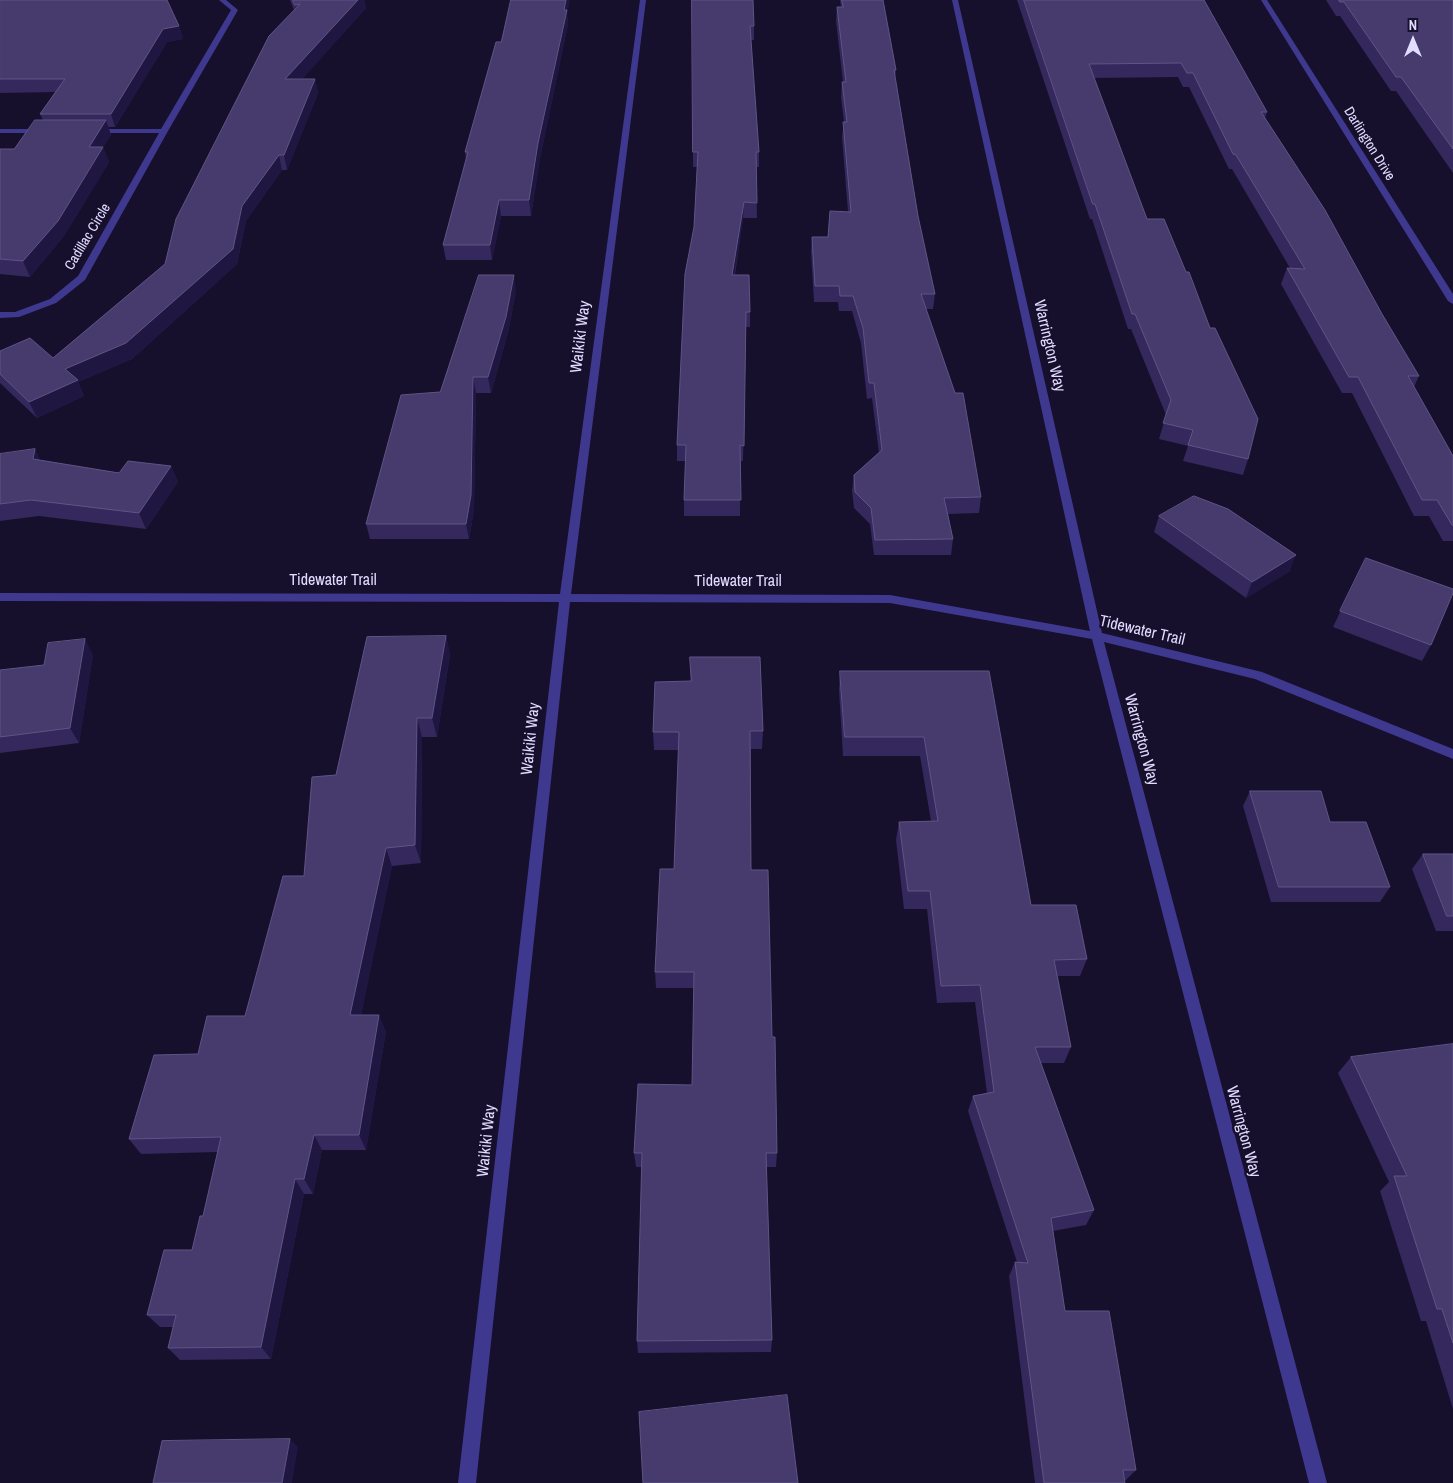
<!DOCTYPE html>
<html>
<head>
<meta charset="utf-8">
<style>
  body { margin:0 }
  #map { position:relative; width:1453px; height:1483px; overflow:hidden; background:#16102d; font-family:"Archivo Narrow",sans-serif }
  canvas { display:block }
  .north { position:absolute; left:1388px; top:15px; width:50px; height:50px; -webkit-text-stroke:4px #16102d; paint-order:stroke; rotate:0deg; font-size:14px; font-weight:700; line-height:20px; text-align:center; color:#e2dcff }
  .north::after { content:''; display:block; margin:auto; width:18px; height:22px; background:#e2dcff; clip-path:polygon(50% 0,100% 100%,50% 72%,0 100%) }
</style>
</head>
<body>
<div id="map">
<canvas width="1453" height="1483"></canvas>
<div class="north">N</div>
</div>
<script>
const c = document.querySelector('canvas').getContext('2d');
c.lineJoin = 'round';
function fill(path, color) { c.fillStyle = color; c.fill(path, 'evenodd'); }
function trace(path, color, width, dash) { c.strokeStyle = color; c.lineWidth = width; c.lineCap = dash ? 'butt' : 'round'; c.setLineDash(dash || []); c.stroke(path); }
function drawText(font, color, halo, rows, align = 'center') {
  c.font = font + ' "Archivo Narrow",sans-serif'; c.lineWidth = 5; c.setLineDash([]); c.textBaseline = 'middle'; c.strokeStyle = halo; c.fillStyle = color; for (const [text, x, y, turn = 0] of rows) {
    c.save(); c.translate(x, y); c.rotate((+turn || 0) * Math.PI / 180); c.textAlign = isNaN(turn) ? turn : align; if (halo) c.strokeText(text, 0, 0); c.fillText(text, 0, 0); c.restore();
  }
}
const street = new Path2D(`
  M219 0H226L238 10 168 131 85 280 56 303 19 317 0 318V312H15L50 299 78 276 159 133H94L90 131 94 129H161L231 10Z
  M640 0H646L571 594 890 595 1090 631 952 0H958L1102 633 1262 672 1453 749V759L1255 679 1104 642 1327 1483H1309L1092 639 890 603 570 602 476 1483H458L559 602 0 601V593L560 594Z
  M1261 0H1267L1453 294V304L1448 301Z
  M0 129H44L48 131 44 133H0Z`);
const wall = new Path2D(`
  M0 0 179 26 183 39 167 42 115 127H108L111 135 103 147 109 162 64 236 30 277 0 274V149H14L43 120 40 114 55 92 0 93Z
  M290 0H364L366 8 302 79H315L318 93 287 170H282L246 221 237 264 132 359 78 382 84 396 37 418 0 383V351L53 358 165 264 294 10Z
  M692 0 754 26V40H751L759 152V167H756L757 218H743L735 275 750 312V327H746L743 461H740V516H684V500L686 461H677V445L694 227 697 167H693Z
  M840 0H883L896 70 895 77 918 216 935 294 933 309H926L981 497 979 513 948 514 953 539 951 555H874L870 524 854 508 852 491 854 475 879 453 872 398 867 399 861 343 852 311H839L838 302H814L811 252 812 237H828L848 212 842 137 844 122 841 97 842 82H843L836 21 837 7H841Z
  M1017 0H1204L1267 112 1265 118 1382 314 1419 376 1414 387 1453 456V541H1443L1429 516H1414L1352 393H1342L1281 284 1287 268H1290L1232 169H1229L1189 87H1183L1178 77 1094 78 1147 219 1248 459 1243 475 1183 461 1188 446 1159 439 1166 415 1131 329H1128L1092 219H1090Z
  M1326 0H1453V173L1396 91H1391L1340 16H1336Z
  M567 14 568 24 540 158 531 216H501L492 260H446L443 245 466 160 465 152 501 42Z
  M516 291 508 333 491 393H476L474 510 469 539H370L366 524Z
  M0 454 119 473 171 466 178 482 146 529 39 516 0 521Z
  M1159 516 1290 571 1246 598 1154 532Z
  M1366 558 1431 645 1422 661 1333 627Z
  M446 636 450 655 437 737H422L421 863 392 866 361 1015 386 1031 366 1150H322L313 1194H304L271 1359 180 1360 168 1348 173 1327H160L147 1315 192 1250 203 1216 218 1152 141 1154 129 1139 198 1054 245 1016 304 876 336 775Z
  M93 655 79 743 0 753V670L44 665Z
  M840 671H989L1031 905 1087 959 1080 976H1058L1071 1047 1064 1063H1041L1094 1210 1086 1225 1053 1231 1065 1311 1136 1470 1126 1480H1124L1125 1483H1035L1009 1276 1015 1262H1017L968 1111 973 1096 987 1093 975 1002 937 1003 927 909H904L896 840 899 822 931 821 920 756H843L839 690Z
  M763 731 762 749H751V870L772 1037 777 1153 776 1167H766L772 1340 771 1352 638 1353 637 1341 642 1167H636L634 1153 692 1085 694 988H656L655 972 674 869 679 750H654L653 732Z
  M1250 791 1330 822 1390 887 1380 902H1271L1243 806Z
  M1423 854H1453V931H1436L1412 869Z
  M1453 1044V1409L1426 1321H1421L1380 1191 1389 1182 1338 1073 1351 1057Z`);
const shadedWall = new Path2D(`
  M358 0H364L366 8 289 94 285 79Z
  M566 0H570L567 14 568 24 540 158 531 216 529 200 538 143Z
  M179 26 183 39 167 42 115 127 111 114 163 29Z
  M315 79 318 93 287 170 284 155Z
  M106 120 111 135 103 147 109 162 64 236 30 277 23 261Z
  M279 155 282 170 246 221 237 264 132 359 78 382 84 396 37 418 29 402 242 206Z
  M499 200 501 216 492 260 490 245Z
  M744 202 743 218 732 291V275Z
  M514 275 516 291 508 333 491 393 488 377Z
  M473 377 476 393 474 510 469 539 466 524Z
  M35 449 43 465 33 459Z
  M171 466 178 482 146 529 139 513Z
  M1296 555 1290 571 1246 598 1252 582Z
  M446 636 450 655 437 737 432 718Z
  M85 639 93 655 79 743 70 728Z
  M417 718 422 737 421 863 415 845Z
  M386 848 392 866 358 1031 350 1015Z
  M379 1015 386 1031 366 1150 359 1135Z
  M314 1135 322 1150 313 1194 304 1179Z
  M295 1179 304 1194 271 1359 261 1347Z
  M290 1439 298 1447 292 1483H282Z`);
const building = new Path2D(`
  M0 0H167L179 26 163 29 111 114H40L65 79H0Z
  M293 0H358L285 79H315L284 155H279L242 206 233 249 126 343 65 369 78 380 29 402 0 374V351L30 338 53 358 165 264 176 219 269 36 300 4 295 5Z
  M511 0H566L564 10H567L538 143 529 200H499L490 245H443L468 152H465L496 42H501Z
  M692 0H753L754 26H750L759 152H756L757 203 744 202 732 275H749L750 312H746L744 446 740 445 741 500H684L686 445H677L685 274 694 227 698 152H693Z
  M842 0H883L896 70H894L918 216 935 294H921L955 393H963L981 497 944 498 953 539 875 540 871 508 855 492 854 475 882 450 874 383H869L863 328 853 296H840L839 286H815L812 237H828L830 211 851 212 843 122H847L842 82H846L837 7H843Z
  M1024 0H1204L1267 112H1261L1325 210 1382 314 1419 376H1408L1453 456V525H1452L1437 500H1422L1358 377H1349L1287 268 1305 269 1236 155 1233 154 1193 73H1187L1181 63 1089 64 1147 219H1164L1186 272H1189L1210 328H1215L1258 419 1248 459 1188 445 1193 430 1163 423 1171 400 1135 314H1132L1095 204H1093Z
  M1339 0H1453V149L1401 77H1396L1344 2H1340Z
  M35 120H106L89 147H103L58 221 23 261 0 259V149H14Z
  M479 275H514L506 317 488 377H473L471 495 466 524H366L401 395 440 392Z
  M35 449 33 459 119 473 128 461 171 466 139 513 31 500 0 504V454Z
  M1194 496 1228 509 1296 555 1252 582 1159 516Z
  M1366 558 1453 589V593L1431 645 1340 611Z
  M446 636 432 718H417L415 845 386 848 350 1015H379L359 1135H314L304 1179H295L261 1347 168 1348 176 1315H147L164 1250H192L200 1216H203L221 1137 129 1139 154 1055 198 1054 207 1016H245L283 876H304L312 777 336 775 367 637Z
  M85 639 70 728 0 737V670L44 665 48 643Z
  M690 657H760L763 731H750L751 870H768L772 1037H775L777 1153H766L772 1340 637 1341 642 1153H634L638 1084 692 1085 694 972H655L660 869H674L679 732H653L655 682 691 681Z
  M840 671H989L1031 905H1076L1087 959 1054 960 1071 1047H1035L1094 1210 1051 1218 1065 1311H1109L1136 1470H1123L1125 1483H1044L1015 1262 1028 1263 973 1096 994 1092 980 985 941 986 930 891H908L899 822 938 821 924 737H845Z
  M1250 791H1321L1330 822H1366L1390 887H1279Z
  M1423 854H1453V916H1447Z
  M1453 1044V1343L1442 1309H1437L1394 1176H1407L1351 1057Z
  M787 1395 798 1483H643L639 1412Z
  M290 1439 282 1483H153L162 1441Z`);
const farStreetnames = [
  ["Darlington Drive",1369,144,58],
  ["Cadillac Circle",88,237,-59]
];
const streetNames = [
  ["Waikiki Way",581,337,-83],
  ["Warrington Way",1049,346,77],
  ["Tidewater Trail",333,581],
  ["Tidewater Trail",738,582],
  ["Tidewater Trail",1142,631,13],
  ["Waikiki Way",531,739,-84],
  ["Warrington Way",1141,740,75],
  ["Warrington Way",1243,1132,75],
  ["Waikiki Way",487,1141,-84]
];
fill(street, '#3f388f');
fill(wall, '#34285c');
fill(shadedWall, '#201642');
fill(building, '#473b6e');
trace(building, '#5f5484', 1);
drawText('14px', '#e2dcff', '#16102d', farStreetnames);
drawText('16px', '#e2dcff', '#16102d', streetNames);
</script>
</body>
</html>
